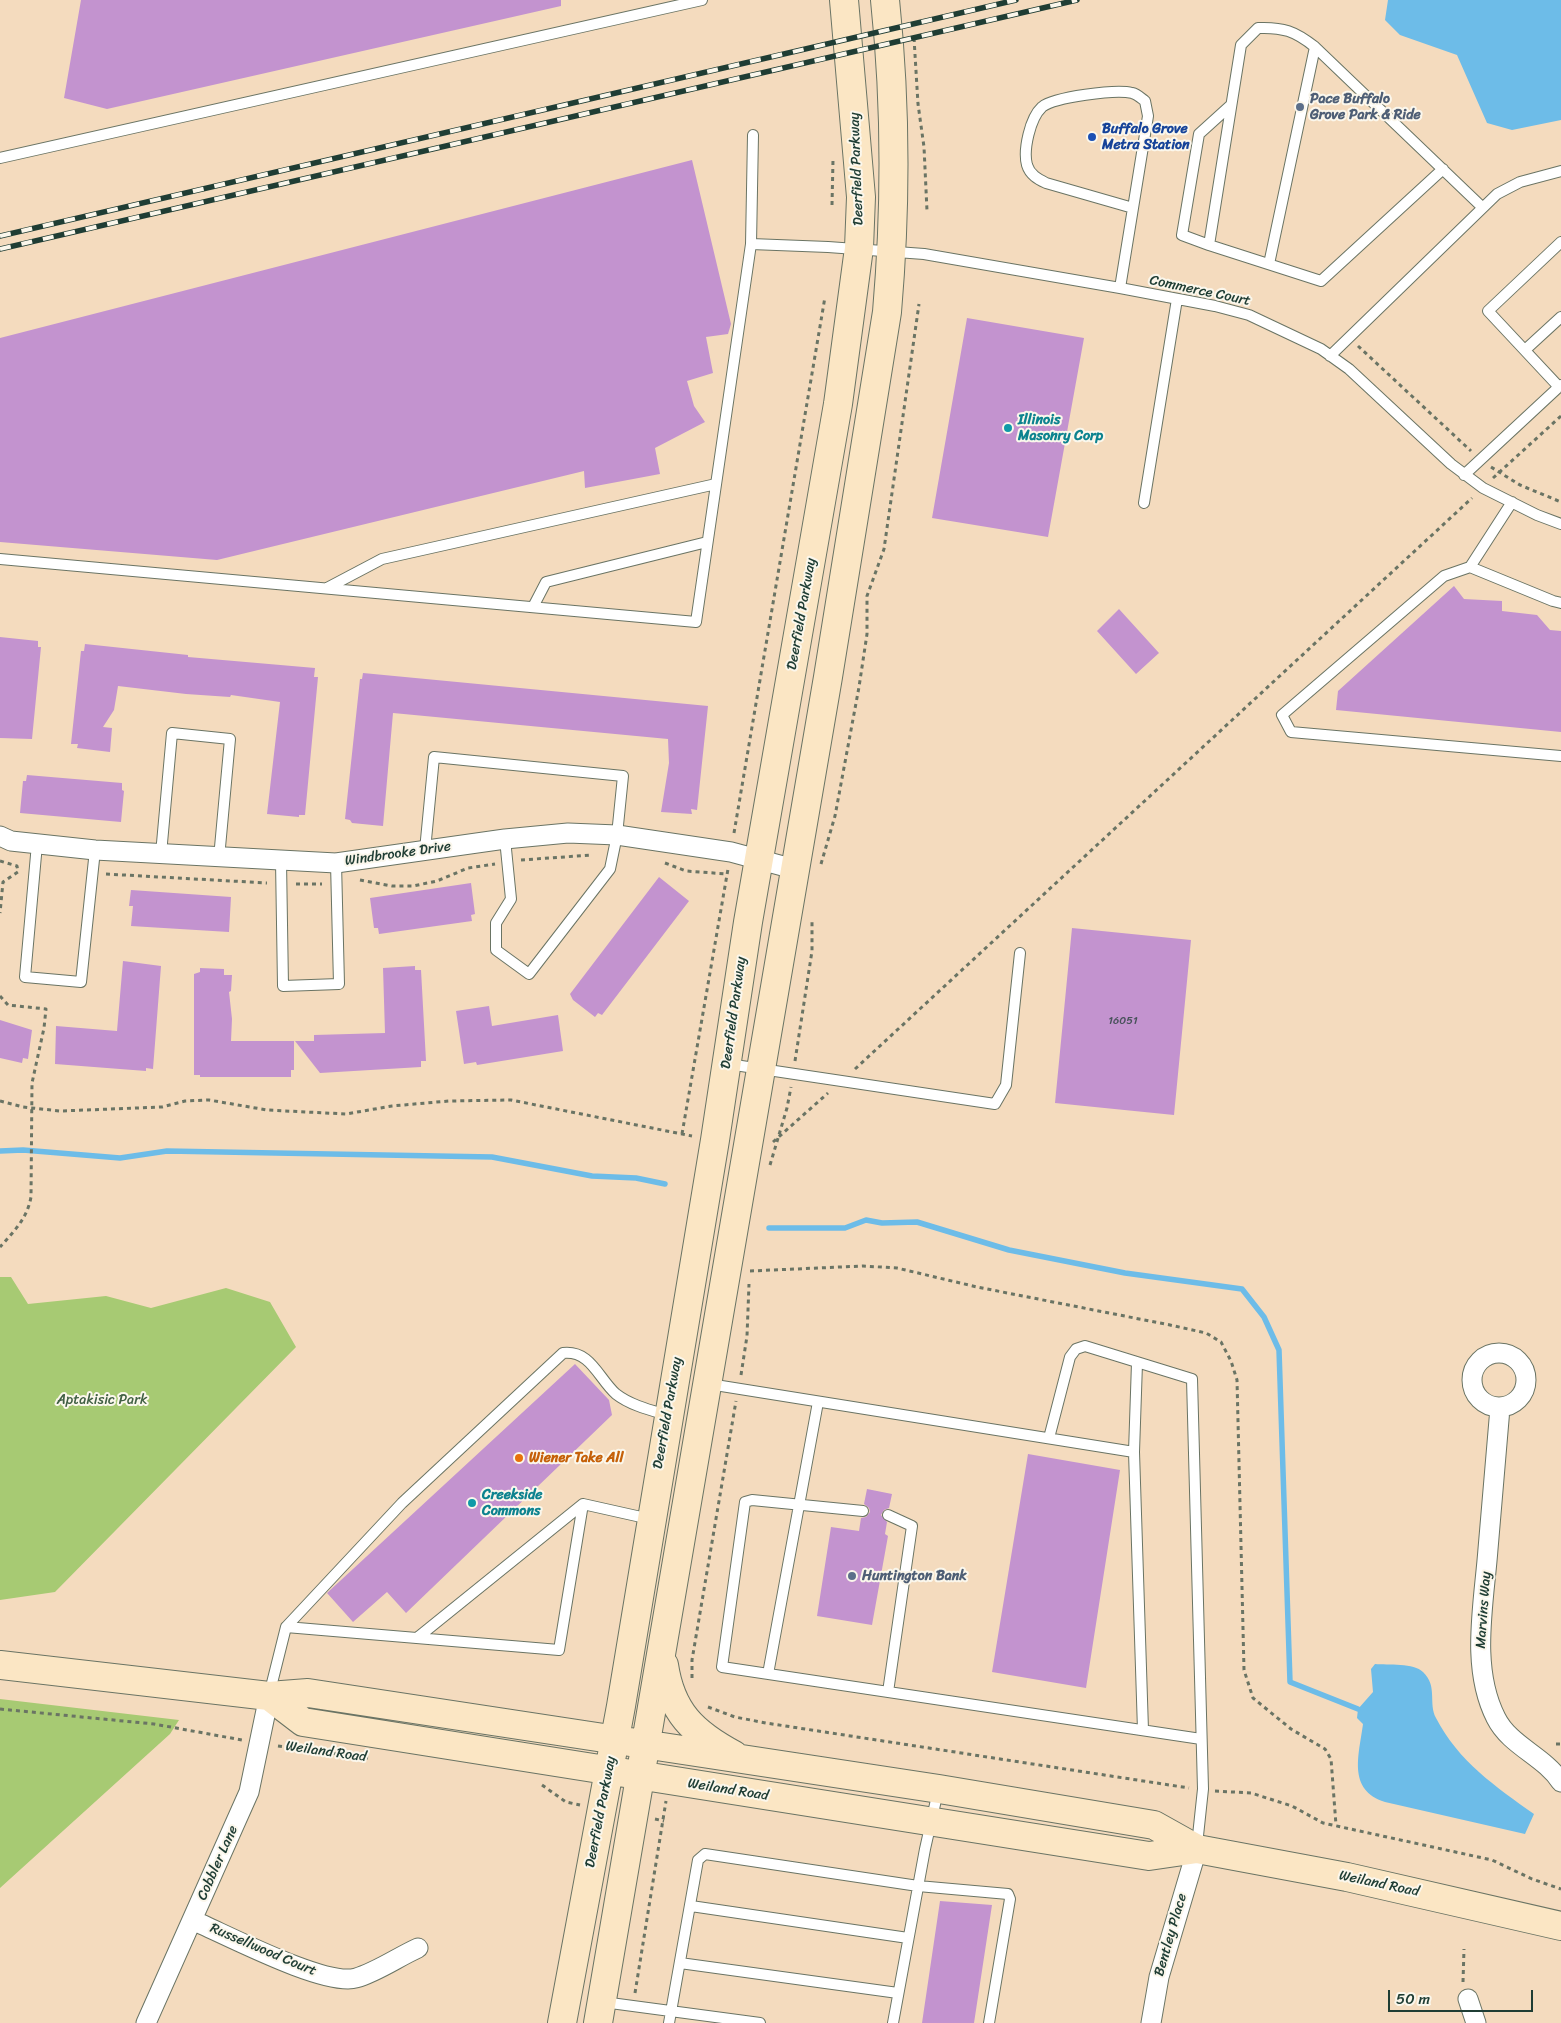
<!DOCTYPE html>
<html>
<head>
<meta charset="utf-8">
<style>
  body { margin:0 }
  #map { position:relative; width:1561px; height:2023px; overflow:hidden; background:#f4dbbe; font-family:Sriracha,sans-serif }
  canvas { display:block }
  .scale { position:absolute; left:1388px; top:1990px; width:145px; height:22px; box-sizing:border-box; border:2px solid #1f3d34; border-top:0; padding-left:6px; font-size:15px; line-height:18px; white-space:nowrap; color:#1f3d34; -webkit-text-stroke:4px #fbf7ec; paint-order:stroke }
</style>
</head>
<body>
<div id="map">
<canvas width="1561" height="2023"></canvas>
<div class="scale">50 m</div>
</div>
<script>
const c = document.querySelector('canvas').getContext('2d');
c.lineJoin = 'round';
function fill(path, color) { c.fillStyle = color; c.fill(path, 'evenodd'); }
function trace(path, color, width, dash) { c.strokeStyle = color; c.lineWidth = width; c.lineCap = dash ? 'butt' : 'round'; c.setLineDash(dash || []); c.stroke(path); }
function drawText(font, color, halo, rows, align = 'center') {
  c.font = font + ' Sriracha,sans-serif'; c.lineWidth = 4; c.setLineDash([]); c.textBaseline = 'middle'; c.strokeStyle = halo; c.fillStyle = color; for (const [text, x, y, turn = 0] of rows) {
    c.save(); c.translate(x, y); c.rotate((+turn || 0) * Math.PI / 180); c.textAlign = isNaN(turn) ? turn : align; if (halo) c.strokeText(text, 0, 0); c.fillText(text, 0, 0); c.restore();
  }
}
const green = new Path2D(`
  M0 1277H11L28 1304 106 1296 151 1308 226 1288 270 1302 296 1347 55 1592 0 1600Z
  M0 1699 179 1720 170 1734 0 1888Z`);
const water = new Path2D(`
  M1388 0H1561V120L1512 130 1487 123 1457 55 1400 35 1385 20Z
  M1375 1664C1388 1665 1414 1663 1423 1672 1438 1686 1428 1703 1436 1718 1458 1761 1496 1787 1534 1814L1525 1834 1385 1802C1347 1790 1359 1755 1363 1724L1357 1718 1358 1709 1373 1692 1371 1669Z`);
const stream = new Path2D(`
  M0 1151 23 1150 120 1158 167 1151 492 1157 592 1176 636 1178 665 1184
  M769 1228H845L866 1220 882 1223 917 1222 1009 1250 1125 1273 1242 1289 1264 1317 1279 1350 1290 1682 1358 1709`);
const building = new Path2D(`
  M81 0H561V6L107 109 64 98Z
  M692 160 731 324 728 334 706 337 713 373 687 381 694 406 705 422 655 448 660 474 585 488 584 471 217 560 0 542V338Z
  M967 318 1084 338 1048 537 932 518Z
  M1454 586 1464 599 1502 601V611L1537 615 1550 630 1561 631V732L1336 710 1338 691Z
  M1119 609 1159 653 1136 674 1097 631Z
  M0 637 38 641V647H41L32 739 0 738Z
  M85 644 188 655V657L315 668 314 677H318L305 815H299V817L267 814 280 702 231 695 230 697 186 694 118 686 114 710 103 727 112 728 110 752 77 748 78 744H71L81 651H84Z
  M363 673 708 706 697 810 691 809 692 814 661 812 669 763 668 739 393 713 383 826 352 823 350 820 345 819 360 679H362Z
  M27 775 122 783V790L124 791 121 822 20 813 23 781H26Z
  M659 877 689 901 602 1015 598 1013 595 1017 573 1000 570 994Z
  M471 883 475 914 471 915 472 921 379 934 378 928H374L370 898Z
  M131 890 231 897 229 932 131 926 133 906H129Z
  M1072 928 1191 940 1174 1115 1055 1103Z
  M123 961 161 966 153 1069 146 1068V1071L55 1064 56 1026 117 1031Z
  M415 966V970H421L426 1061H421V1067L320 1073 295 1041H314V1035L385 1033 383 968Z
  M200 968 224 969V975H232L231 991 229 992 232 1019 231 1041H294V1070H291V1077H200V1075H194V974L200 972Z
  M489 1006 492 1026 558 1015 563 1051 477 1065 476 1062 464 1064 456 1011Z
  M0 1020 32 1030 28 1059 23 1058 22 1063 0 1058Z
  M575 1364 609 1400 612 1415 406 1613 387 1592 353 1622 327 1593Z
  M1028 1454 1120 1470 1086 1688 992 1672Z
  M867 1489 892 1494 889 1508 884 1510 881 1515 887 1522 885 1534 888 1536 872 1625 817 1616 831 1527 859 1531 861 1518 866 1517 870 1512 869 1508 864 1504Z
  M940 1901 992 1905 974 2023H922Z`);
const path = new Path2D(`
  M914 38 918 104 924 147 927 211
  M832 205 833 160
  M1358 346 1471 451
  M1491 467 1520 485 1561 502
  M1493 478 1561 416
  M734 833 825 297
  M521 860 592 855
  M0 861 17 866 18 872 3 882 0 913
  M665 863 686 871 727 874
  M821 864 835 816 859 687 867 634V596L884 549 919 304
  M106 874 267 883
  M360 880 392 886H413L437 881 468 868 495 864
  M296 884H322
  M0 996 8 1005 46 1009 44 1028 32 1083 31 1197C27 1219 14 1231 0 1247
  M795 1061 812 951V919
  M855 1069 1472 498
  M0 1101 23 1107 60 1111 162 1107 185 1101 209 1100 267 1110 346 1114 392 1106 449 1101 511 1100 692 1136
  M682 1134 728 869
  M773 1142 828 1093
  M770 1165 787 1108 791 1087
  M750 1271 863 1266 897 1268 977 1287 1170 1325 1206 1333 1221 1342 1231 1361 1237 1380 1244 1670 1253 1698 1291 1729 1325 1749 1331 1759 1336 1825
  M741 1375 747 1336 749 1284
  M692 1678V1660L736 1401
  M708 1707 735 1717 766 1723 1189 1788
  M0 1709 154 1724 242 1740
  M1556 1744H1561
  M278 1746 368 1758
  M542 1785 566 1802 580 1805
  M1215 1791 1251 1793 1292 1806 1323 1823 1492 1860 1532 1879 1561 1889
  M655 1819 664 1821
  M1463 1982 1464 1949
  M635 1993 666 1801`);
const service = new Path2D(`
  M0 158 702 0
  M1443 169 1321 281 1209 245 1241 45 1258 28C1283 27 1295 31 1315 47L1482 207
  M751 244 828 247 924 254 1120 288 1215 306 1249 315 1321 349 1349 369 1451 464 1483 488 1537 515 1561 524
  M1209 245 1182 235 1199 134 1231 105
  M1269 264 1315 47
  M1120 288 1148 116 1145 101C1141 98 1137 94 1132 93 1116 89 1054 97 1042 107 1030 118 1023 150 1027 165 1030 175 1038 179 1046 183L1133 208
  M1525 350 1561 317
  M1330 356 1497 194 1520 182 1561 171
  M1559 387 1488 311 1561 242
  M1464 475 1561 385
  M1512 502 1470 567 1553 601 1561 603
  M1144 503 1177 299
  M0 559 696 622 751 244 753 135
  M1470 567 1444 576 1282 715 1291 732 1561 756
  M327 588 382 559 716 484
  M533 607 546 582 707 542
  M37 844 25 977 81 982 95 850
  M425 850 434 757 623 776 617 835 610 869 529 974 496 950V923L511 899 505 839
  M161 854 172 733 230 739 219 858
  M281 861 283 986 339 984 336 863
  M728 1064 995 1104 1006 1085 1020 953
  M1137 1363 1134 1452 1143 1730
  M709 1384 1134 1452
  M1049 1438 1070 1357 1076 1349 1085 1346 1192 1379 1203 1789 1197 1845
  M863 1511 752 1500 745 1502 722 1667 1201 1739
  M286 1627 402 1503 563 1353C591 1350 598 1378 616 1394 630 1405 650 1410 667 1415
  M417 1638 583 1504
  M768 1674 818 1402
  M888 1692 912 1526 888 1515
  M269 1695 286 1627 559 1650 583 1504 650 1519
  M691 1906 908 1938
  M680 1963 898 1993
  M603 2002 760 2023
  M669 2023 698 1860 705 1854 918 1886 1008 1894 1010 1899 989 2023
  M893 2023 925 1849 938 1791`);
const minor = new Path2D(`
  M0 836 11 841 95 850 336 863 505 839 568 833 617 835 731 852 794 869
  M1472 1380a27 27 0 1 1 54 0a27 27 0 1 1-54 0Z
  M1500 1408C1496 1455 1492 1502 1488 1549 1484 1604 1470 1667 1496 1718 1510 1746 1544 1756 1561 1782
  M192 1920C225 1934 325 1987 356 1978 377 1972 398 1957 418 1948
  M1468 1999 1476 2023
  M146 2023 249 1792 269 1696
  M1151 2023 1159 1977 1197 1849`);
const secondary = new Path2D(`
  M0 1665 269 1696 308 1693 939 1789 1154 1825 1197 1849
  M664 1665C671 1712 693 1733 734 1755
  M269 1696 303 1722 1149 1856 1197 1849 1347 1877 1561 1926
  M562 2023 621 1706 715 1140 748 922 838 404 859 248 861 197 844 0
  M598 2023 828 677 887 312C896 208 896 104 885 0`);
const rail = new Path2D(`
  M0 236 1016 0
  M0 249 1077 0`);
const markers = [
  [1300,107,5,"#5c6f8a"],
  [1092,137,5,"#1a4fb4"],
  [1008,428,5,"#0f9aa8"],
  [519,1458,5,"#e8710a"],
  [472,1503,5,"#0f9aa8"],
  [852,1576,5,"#5c6f8a"]
];
const numberNames = [
  ["16051",1123,1021]
];
const serviceNames = [
  ["Pace Buffalo",1310,99],
  ["Grove Park & Ride",1310,115],
  ["Huntington Bank",862,1576]
];
const transitNames = [
  ["Buffalo Grove",1102,129],
  ["Metra Station",1102,145]
];
const streetNames = [
  ["Deerfield Parkway",857,169,-92],
  ["Commerce Court",1200,291,12],
  ["Deerfield Parkway",802,614,-80],
  ["Windbrooke Drive",398,854,-8],
  ["Deerfield Parkway",734,1013,-82],
  ["Deerfield Parkway",668,1413,-80],
  ["Marvins Way",1484,1610,-86],
  ["Weiland Road",326,1752,8],
  ["Weiland Road",728,1790,9],
  ["Deerfield Parkway",601,1812,-79],
  ["Cobbler Lane",218,1863,-66],
  ["Weiland Road",1379,1884,12],
  ["Bentley Place",1171,1935,-74],
  ["Russellwood Court",263,1950,23]
];
const cultureNames = [
  ["Illinois",1018,420],
  ["Masonry Corp",1018,436],
  ["Creekside",482,1495],
  ["Commons",482,1511]
];
const parkNames = [
  ["Aptakisic Park",102,1400]
];
const foodNames = [
  ["Wiener Take All",529,1458]
];
fill(green, '#a7ca73');
fill(water, '#6dbce8');
trace(stream, '#6dbce8', 5.5);
fill(building, '#c393cf');
trace(service, '#6a7464', 12);
trace(minor, '#6a7464', 21);
trace(secondary, '#6a7464', 30);
trace(path, '#6a7464', 3, [4, 4]);
trace(service, '#fff', 10);
trace(minor, '#fff', 19);
trace(secondary, '#fbe6c4', 28);
trace(rail, '#1f3d34', 5.5);
trace(rail, '#fbf7ec', 4, [11]);
for (const [x, y, r, color] of markers) { const dot = new Path2D(); dot.arc(x, y, r, 0, 2 * Math.PI); c.fillStyle = color; c.fill(dot); trace(dot, '#fbf7ec', 2); }
drawText('11px', '#48525b', null, numberNames);
drawText('bold 14px', '#4e5e75', '#fbf7ec', serviceNames, 'left');
drawText('bold 14px', '#164399', '#fbf7ec', transitNames, 'left');
drawText('14px', '#1f3d34', '#fbf7ec', streetNames);
drawText('bold 14px', '#0d838f', '#fbf7ec', cultureNames, 'left');
drawText('14px', '#416044', '#fbf7ec', parkNames);
drawText('bold 14px', '#c56008', '#fbf7ec', foodNames, 'left');
</script>
</body>
</html>
